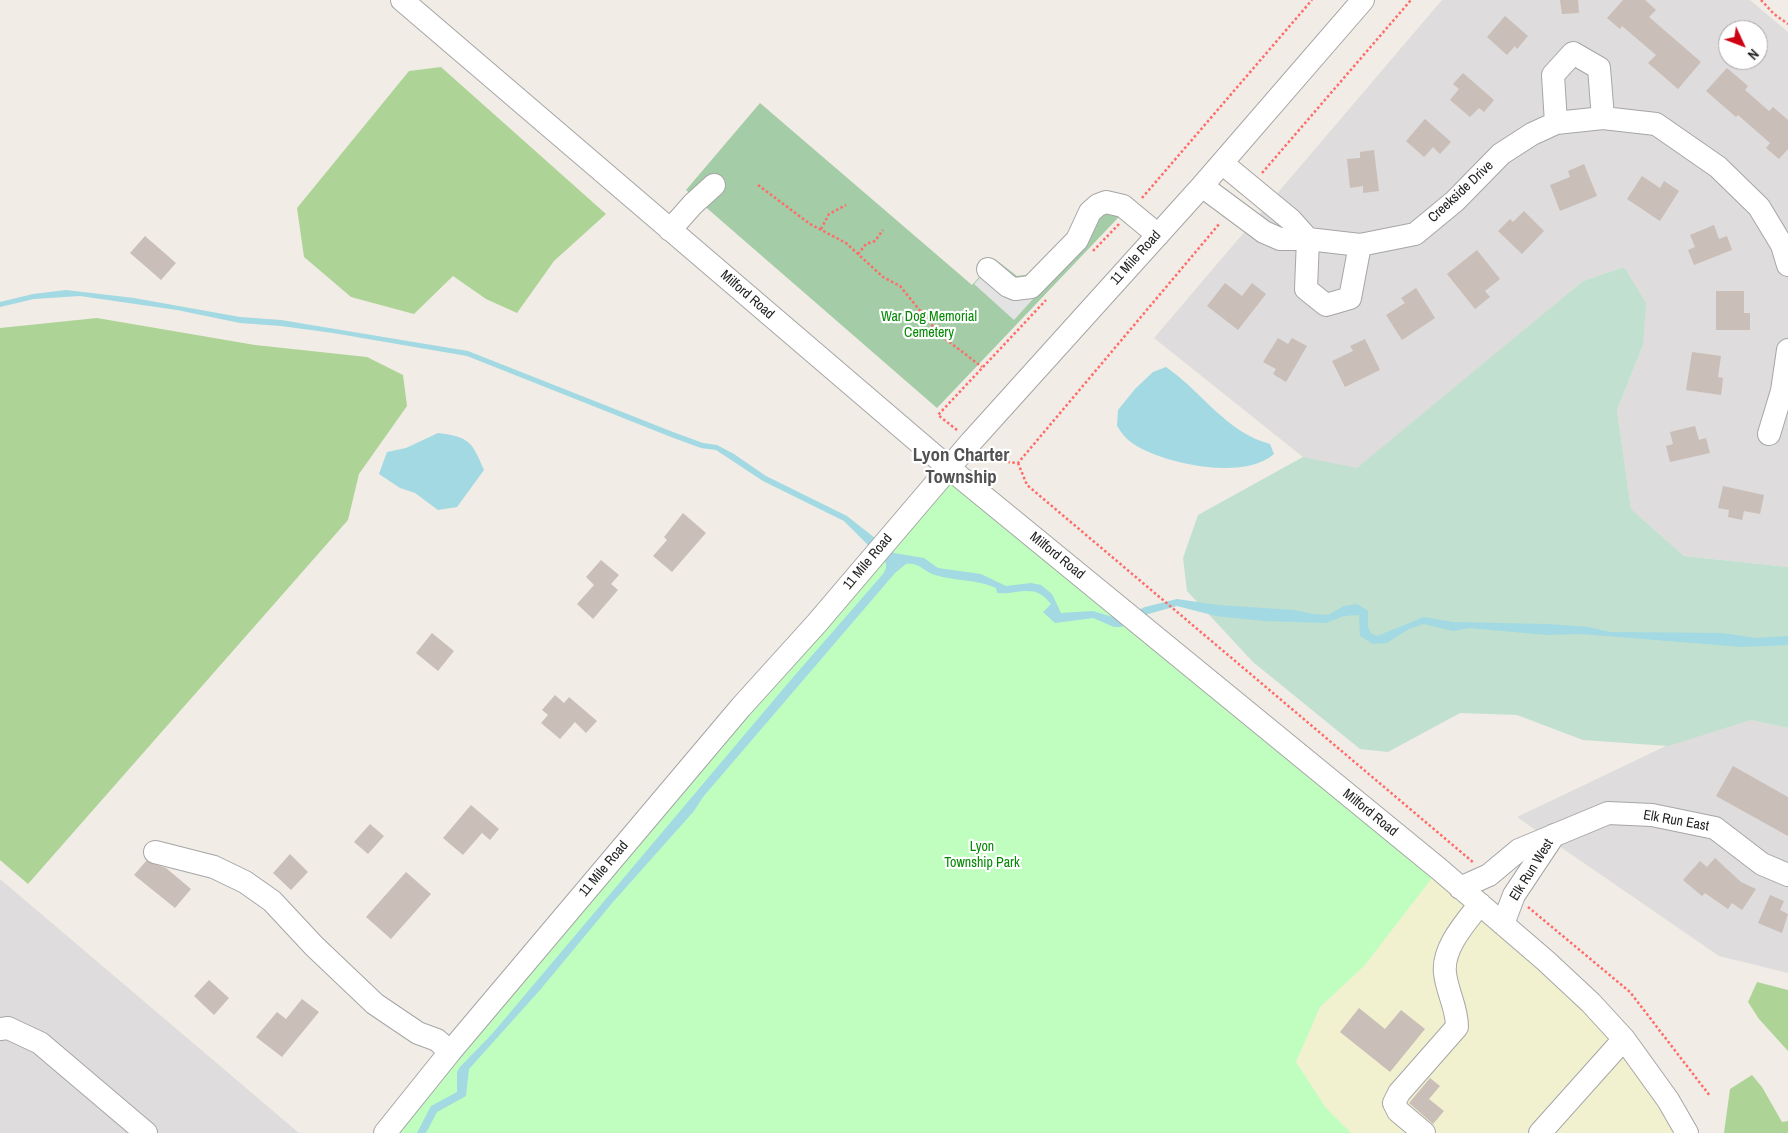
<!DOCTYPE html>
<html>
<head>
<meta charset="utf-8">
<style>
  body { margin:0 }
  #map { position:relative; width:1788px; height:1133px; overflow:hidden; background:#f1ece5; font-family:"Archivo Narrow",sans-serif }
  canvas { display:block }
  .north { position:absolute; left:1718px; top:20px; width:50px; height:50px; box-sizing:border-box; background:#fff; border:1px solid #a5a5a5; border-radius:50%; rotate:133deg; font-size:14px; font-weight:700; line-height:20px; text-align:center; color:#1f1f1f }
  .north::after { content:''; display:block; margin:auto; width:18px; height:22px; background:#cf0011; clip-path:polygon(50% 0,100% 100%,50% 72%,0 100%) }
</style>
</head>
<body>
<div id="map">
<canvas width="1788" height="1133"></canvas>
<div class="north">N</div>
</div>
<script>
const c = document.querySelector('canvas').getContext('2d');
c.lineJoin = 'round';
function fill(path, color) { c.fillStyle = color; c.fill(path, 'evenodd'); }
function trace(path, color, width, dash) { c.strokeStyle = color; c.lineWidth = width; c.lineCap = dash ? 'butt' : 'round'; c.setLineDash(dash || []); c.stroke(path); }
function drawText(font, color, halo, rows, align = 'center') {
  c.font = font + ' "Archivo Narrow",sans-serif'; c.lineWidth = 4.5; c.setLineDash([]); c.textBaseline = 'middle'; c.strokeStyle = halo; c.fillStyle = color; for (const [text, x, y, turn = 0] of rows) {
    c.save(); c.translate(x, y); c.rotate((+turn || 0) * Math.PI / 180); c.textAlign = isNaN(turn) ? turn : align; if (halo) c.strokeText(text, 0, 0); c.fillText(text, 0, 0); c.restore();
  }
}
const residential = new Path2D(`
  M1442 0H1750L1788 32V567L1684 556 1631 509 1617 410 1643 345 1624 267 1583 281 1357 469 1303 457 1154 338ZM1728 30H1758V60H1728Z
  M1751 720 1788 728V973L1719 956 1517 817 1668 745Z
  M0 879 299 1133H0Z`);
const farmland = new Path2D(`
  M1439 869 1546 961 1687 1133H1351L1326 1108 1296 1062 1320 1007 1364 966Z`);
const forest = new Path2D(`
  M441 67 606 214 554 261 517 313 486 299 453 276 414 314 351 297 304 257 297 208 409 71Z
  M97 318 255 345 367 357 403 375 407 406 359 474 348 520 28 884 0 860V328Z
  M1757 982 1788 990V1051L1759 1019 1748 1002Z
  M1752 1075 1762 1087 1782 1122 1788 1121V1133H1724L1730 1089Z`);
const wetland = new Path2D(`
  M1624 267 1646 303 1643 345 1617 410 1631 509 1684 556 1788 567V728L1751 720 1668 746 1583 740 1517 715 1460 713 1388 752 1360 749 1253 662 1187 591 1183 558 1198 515 1303 457 1357 468 1583 281Z`);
const cemetery = new Path2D(`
  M760 103 972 285 995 259 1017 276 1031 274 1071 232 1105 192 1118 193 1135 200 937 408 686 190Z`);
const park = new Path2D(`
  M949 468 1439 869 1364 966 1320 1007 1296 1062 1326 1108 1351 1133H387Z`);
const parking = new Path2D(`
  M994 262 1034 298 1014 320 974 284Z`);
const water = new Path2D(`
  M66 290 134 298 240 317 281 320 468 351 673 432 703 443 717 445 734 454 766 476 847 516 894 553 924 558 938 568 981 574 1006 586 1031 583 1041 585 1052 594 1061 613 1093 611 1119 619 1145 607 1177 599 1218 605 1294 610 1313 614 1328 615 1344 606 1357 604 1368 611C1369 622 1364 631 1377 636L1424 617 1453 622 1547 624 1589 627 1610 632 1722 633 1756 638 1788 636V645L1742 647 1581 634 1547 635 1469 628 1453 631 1424 624 1409 629 1387 643 1373 644 1360 636 1359 615 1344 616 1326 623 1264 621 1216 616 1177 606 1148 614 1121 627H1114L1093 618 1055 623 1043 612 1051 604C1034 582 1019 595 997 593L996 588C976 579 955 581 935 575 923 571 919 562 906 564L895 573 703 797 694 811 613 902 540 990 469 1069 466 1096 437 1112 426 1133H417L431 1106 457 1092V1072L460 1067 492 1034 789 682 883 574 886 568V563L844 521 763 481 716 450 701 448 671 437 467 356 333 333 281 326 240 323 177 310 80 296 34 299 0 307V302L33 294Z
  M1166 367C1201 391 1227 433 1270 444L1274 454C1244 481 1163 464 1132 443 1126 439 1121 432 1117 426L1118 410 1135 389 1153 372Z
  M438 433C470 437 472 442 484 470L457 507 438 510 415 493 400 488 379 474 387 452 406 448Z`);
const building = new Path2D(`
  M1560 0H1578L1579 13 1562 14Z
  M1623 0H1645L1656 10 1649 17 1701 62 1678 89 1648 63 1656 55 1622 26 1620 29 1607 18Z
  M1505 16 1528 36 1517 49 1515 46 1507 55 1487 37Z
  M1727 68 1748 86 1745 90 1769 111 1773 107 1788 120V149L1779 159 1766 148 1770 143 1738 115 1736 117 1706 91Z
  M1463 73 1494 100 1484 112 1479 108 1470 117 1450 100 1459 89 1453 84Z
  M1425 119 1451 142 1440 154 1433 147 1424 157 1406 141Z
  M1374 150 1379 191 1363 193V186L1350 188 1347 159 1360 158V152Z
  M1584 164 1597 196 1560 211 1550 185 1570 177 1568 171Z
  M1642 176 1660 188 1664 181 1679 191 1660 221 1627 199Z
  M1524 211 1544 231 1522 254 1498 231 1510 219 1513 222Z
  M1714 225 1719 239 1727 236 1732 250 1694 265 1688 250 1695 247 1690 235Z
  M145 236 176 263 161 280 130 253Z
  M1477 250 1500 279 1485 291 1490 297 1475 309 1447 274Z
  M1225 283 1242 296 1252 283 1266 294 1238 330 1207 306Z
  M1416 288 1435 318 1402 340 1386 315 1405 303 1401 298Z
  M1716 291H1744V313H1750V330H1716Z
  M1278 338 1288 344 1292 338 1307 346 1286 382 1273 374 1276 369 1263 362Z
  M1365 339 1380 370 1345 387 1332 361 1353 351 1350 346Z
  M1692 352 1721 356 1718 377 1723 378 1721 395 1686 390Z
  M1695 426 1699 440 1706 438 1710 453 1670 462 1666 446 1673 444 1670 432Z
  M1723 486 1764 495 1760 514 1744 511 1742 520 1728 517 1729 510 1718 508Z
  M683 513 706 533 672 572 653 556 667 540 664 537Z
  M601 560 619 575 611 584 618 590 593 619 577 604 594 585 586 577Z
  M432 633 454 651 438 671 416 653Z
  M555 695 564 703 569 697 597 721 586 733 575 722 560 739 541 723 548 715 542 710Z
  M1733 766 1788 797V836L1716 796Z
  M471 805 499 829 490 840 482 833 463 855 443 838Z
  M370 824 384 836 368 854 354 842Z
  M290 854 308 872 291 890 273 873Z
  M1715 858 1741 882 1756 889 1742 910 1732 903 1728 909 1705 893 1702 896 1683 880 1700 861 1707 867Z
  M146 861 166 868 191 889 175 908 134 875Z
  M406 872 431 894 391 939 366 917Z
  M1770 895 1784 901 1780 910 1788 914 1782 933 1758 923Z
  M209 980 229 998 214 1015 194 996Z
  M302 999 319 1012 282 1057 256 1037 277 1012 286 1019Z
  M1359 1008 1385 1029 1401 1010 1425 1029 1390 1072 1340 1032Z
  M1430 1078 1440 1086 1429 1099 1444 1111 1433 1124 1409 1103Z`);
const path = new Path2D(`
  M1761 0 1774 14 1788 24
  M1262 173 1411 0
  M758 185 810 224 846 243 883 277 900 286 939 334 982 367
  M1142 198 1312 0
  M821 229 829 214 846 205
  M1093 251 1119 224
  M858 254 866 244 875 241 883 230
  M957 430 938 415 1046 300
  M985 452 999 461 1018 463 1220 223
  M1018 463 1027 485 1474 863
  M1528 907 1630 992 1710 1096`);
const minor = new Path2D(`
  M402 0 949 468 1439 869 1546 961 1591 1003 1624 1039 1668 1100 1687 1133
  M1556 123 1553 75 1573 53 1599 68 1603 118
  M1222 163 1291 220 1308 239 1306 289 1326 305 1350 298 1360 245
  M1202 186 1264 232 1280 239H1308L1360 245 1415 234 1455 201 1501 154 1532 134 1556 123 1603 118 1656 124 1718 167 1759 207 1782 245 1788 265
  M670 230 693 204 714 185
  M988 269 1008 286 1015 289 1031 287 1077 240 1090 212 1098 205 1106 202 1123 206 1158 235
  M1769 434 1782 391 1788 350
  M155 852 214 867 245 882 272 901 314 946 375 1004 418 1033 437 1040 450 1052
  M1460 888 1489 875 1519 850 1608 813 1652 815 1715 828 1762 864 1788 875
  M1503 924 1514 895 1554 835
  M0 1029 8 1028 40 1043 146 1133
  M385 1133 450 1052 741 707 817 623 971 442 1202 186 1363 0
  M1424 1133 1398 1111 1394 1103 1399 1093 1457 1027C1457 1007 1447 992 1445 973 1442 948 1466 922 1480 904
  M1540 1133 1624 1039`);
const streetNames = [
  ["Creekside Drive",1461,192,-43],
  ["11 Mile Road",1136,258,-48],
  ["Milford Road",747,295,41],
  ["Milford Road",1057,556,39],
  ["11 Mile Road",868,562,-50],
  ["Milford Road",1370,813,39],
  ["Elk Run East",1676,821,10],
  ["11 Mile Road",604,869,-50],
  ["Elk Run West",1532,870,-58]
];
const parkNames = [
  ["War Dog Memorial",929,317],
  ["Cemetery",929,333],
  ["Lyon",982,847],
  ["Township Park",982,863]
];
const districtNames = [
  ["Lyon Charter",961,456],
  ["Township",961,478]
];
fill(residential, '#dedcdc');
fill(farmland, '#f1f1cf');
fill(forest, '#add496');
fill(wetland, '#c1e0cf');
fill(cemetery, '#a4cca7');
fill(park, '#bffebf');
fill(parking, '#e3e3e3');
fill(water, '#a2d9e2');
fill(building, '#c9beb8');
trace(minor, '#a6a6a6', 24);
trace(path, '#ff6b68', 2.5, [2.5, 2.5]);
trace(minor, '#fff', 22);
drawText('14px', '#1f1f1f', '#fff', streetNames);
drawText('14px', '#028902', '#fff', parkNames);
drawText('bold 19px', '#525252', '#fff', districtNames);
</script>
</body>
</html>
